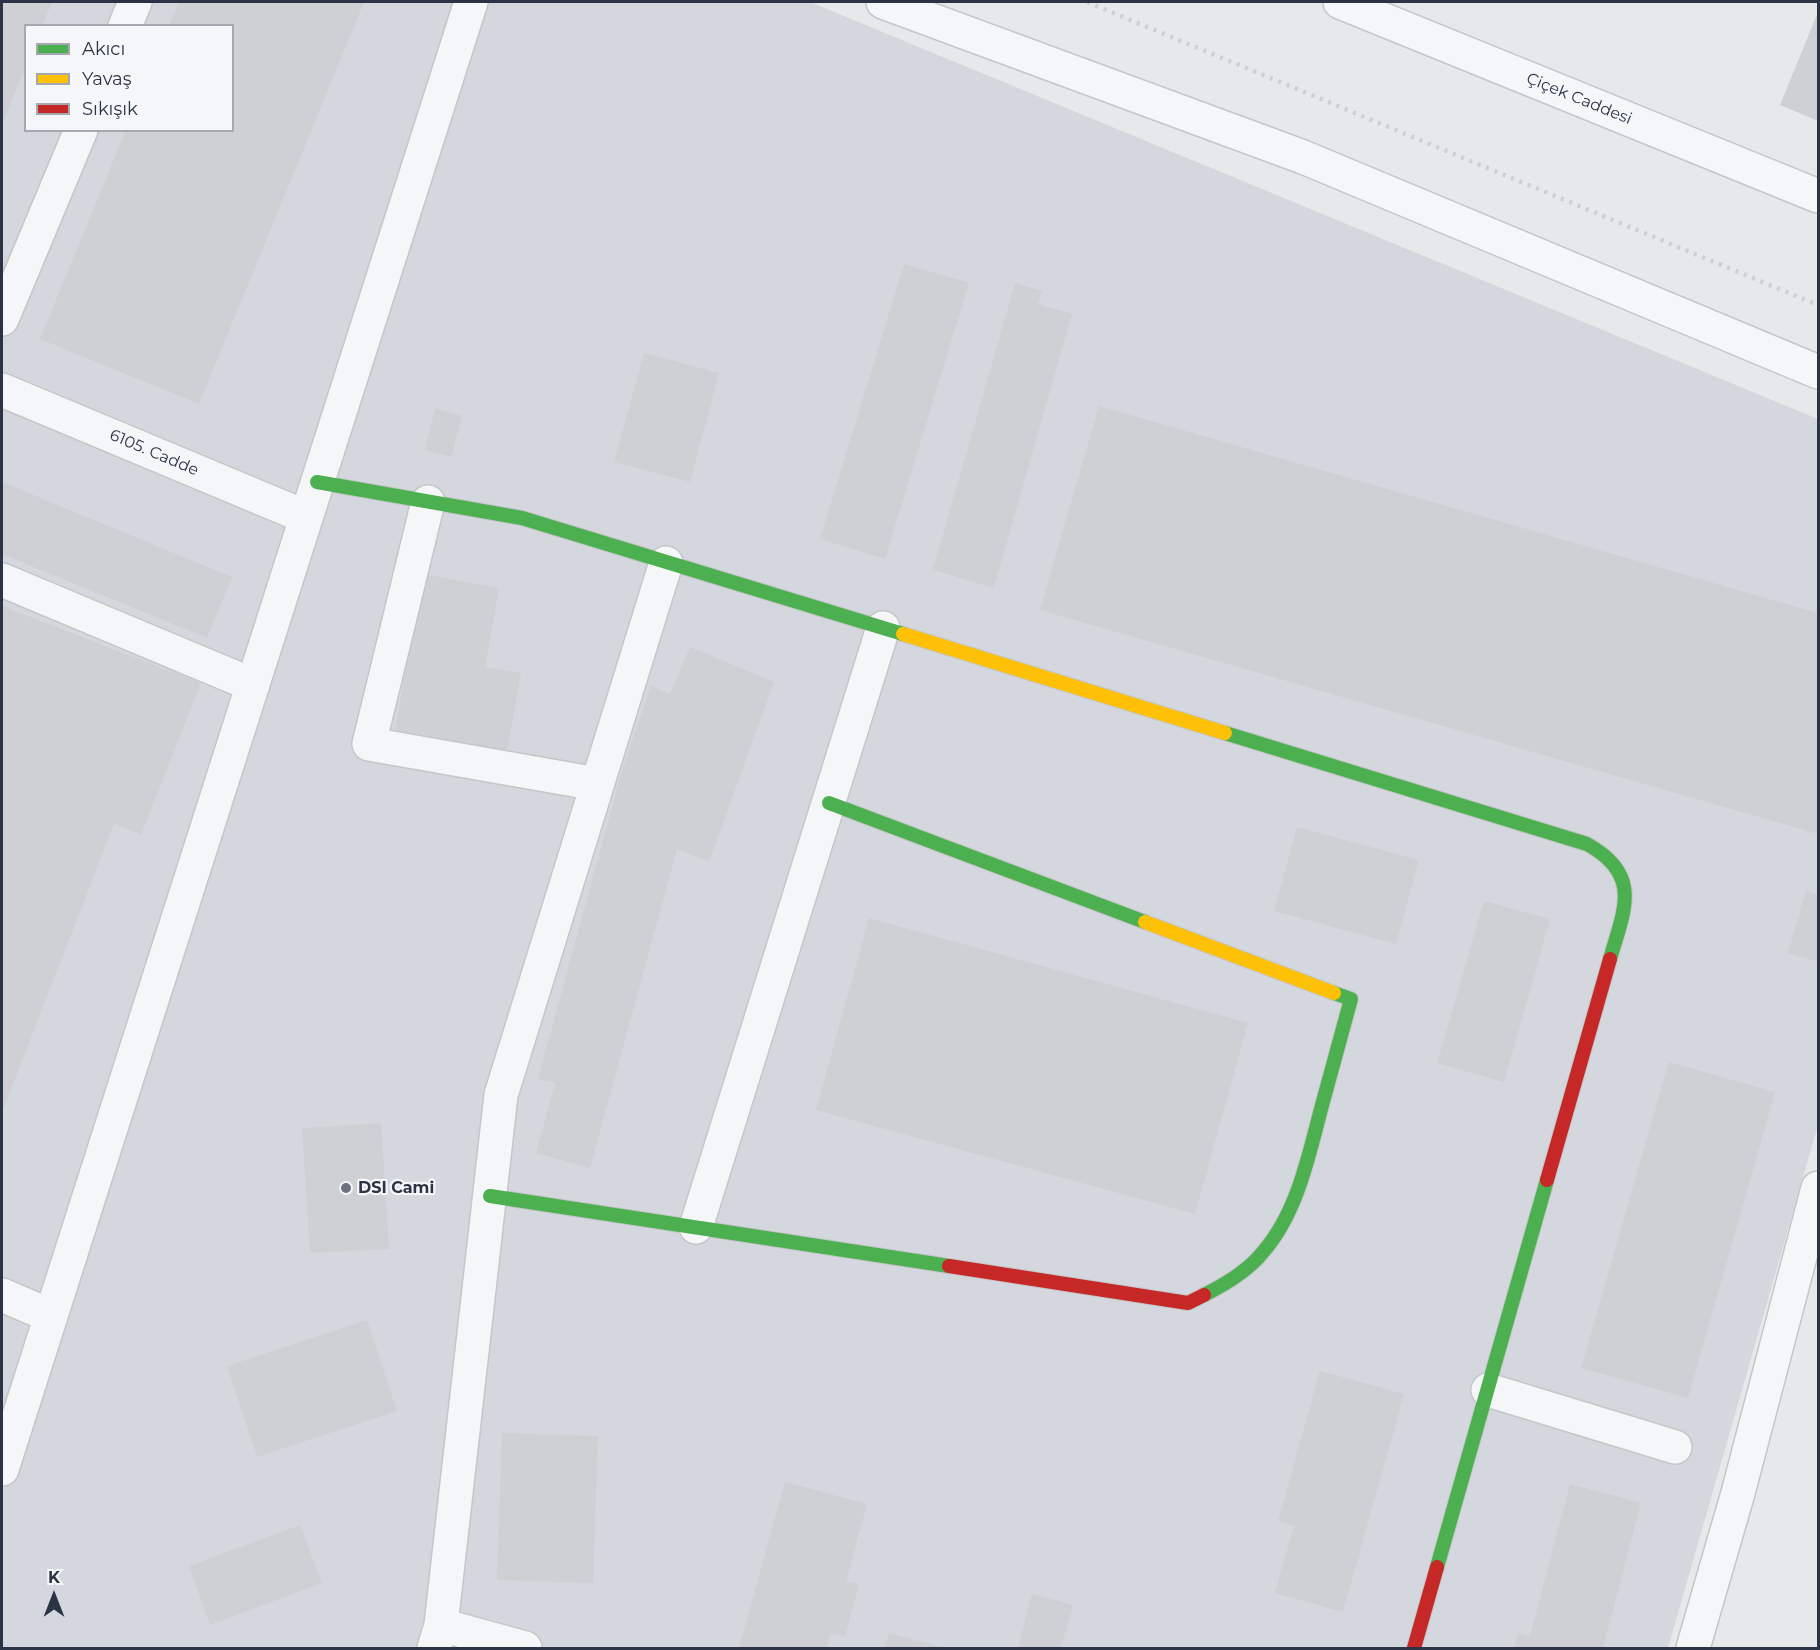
<!DOCTYPE html>
<html>
<head>
<meta charset="utf-8">
<style>
  body { margin:0 }
  #map { position:relative; width:1820px; height:1650px; overflow:hidden; background:#e6e8ea; font-family:Montserrat,sans-serif }
  canvas { display:block }
  .frame { position:absolute; inset:0; border:3px solid #2b3445; pointer-events:none }
  .legend { position:absolute; left:24px; top:24px; width:210px; height:108px; box-sizing:border-box; background:#f4f6f9; border:2px solid #a4a8b1; margin:0; padding:8px 10px; list-style:none; font-size:18px; color:#2b3445 }
  .legend li { display:flex; align-items:center; gap:12px; height:30px }
  .legend b { width:30px; border:2px solid #a4a8b1 }
  .north { position:absolute; left:24px; top:1566px; width:60px; height:60px; -webkit-text-stroke:4px #f4f6f9; paint-order:stroke; rotate:0deg; font-size:16px; font-weight:700; line-height:24px; text-align:center; color:#2b3445 }
  .north::after { content:''; display:block; margin:auto; width:21px; height:27px; background:#2b3445; clip-path:polygon(50% 0,100% 100%,50% 72%,0 100%) }
</style>
</head>
<body>
<div id="map">
<canvas width="1820" height="1650"></canvas>
<div class="frame"></div>
<ul class="legend">
<li><b style="height:8px;background:#4caf50"></b>Akıcı</li>
<li><b style="height:8px;background:#ffc107"></b>Yavaş</li>
<li><b style="height:8px;background:#c62828"></b>Sıkışık</li>
</ul>
<div class="north">K</div>
</div>
<script>
const c = document.querySelector('canvas').getContext('2d');
c.lineJoin = 'round';
function fill(path, color) { c.fillStyle = color; c.fill(path, 'evenodd'); }
function trace(path, color, width, dash) { c.strokeStyle = color; c.lineWidth = width; c.lineCap = dash ? 'butt' : 'round'; c.setLineDash(dash || []); c.stroke(path); }
function drawText(font, color, halo, rows, align = 'center') {
  c.font = font + ' Montserrat,sans-serif'; c.lineWidth = 4.5; c.setLineDash([]); c.textBaseline = 'middle'; c.strokeStyle = halo; c.fillStyle = color; for (const [text, x, y, turn = 0] of rows) {
    c.save(); c.translate(x, y); c.rotate((+turn || 0) * Math.PI / 180); c.textAlign = isNaN(turn) ? turn : align; if (halo) c.strokeText(text, 0, 0); c.fillText(text, 0, 0); c.restore();
  }
}
const built = new Path2D(`
  M2 2H810L1818 419V1125L1668 1648H2ZM26 26H232V130H26Z`);
const building = new Path2D(`
  M2 2H52L42 26H26V66L2 124Z
  M179 2H364L199 404 40 339 126 130H232V26H169Z
  M1818 12V121L1780 105Z
  M904 264 969 283 885 559 820 539Z
  M1015 283 1042 291 1038 304 1072 314 994 588 933 570Z
  M644 353 719 373 690 482 614 462Z
  M1099 406 1818 613V834L1040 610Z
  M435 409 462 416 451 457 425 450Z
  M2 482 232 577 207 638 2 554Z
  M423 574 499 588 485 667 521 673 507 751 395 730Z
  M2 606 201 683 141 835 114 824 2 1112Z
  M690 647 774 682 709 862 677 849 590 1168 536 1153 555 1083 538 1079 622 771 651 686 670 694Z
  M1297 827 1419 860 1396 944 1274 911Z
  M1806 891 1818 895V962L1788 953Z
  M1484 901 1550 919 1504 1082 1437 1063Z
  M869 918 1248 1023 1195 1214 816 1110Z
  M1669 1062 1775 1092 1688 1398 1581 1368Z
  M381 1123 389 1249 310 1253 302 1128Z
  M367 1320 397 1411 257 1457 227 1366Z
  M1320 1371 1404 1394 1343 1612 1275 1593 1294 1526 1278 1521Z
  M502 1433 598 1436 593 1583 497 1580Z
  M785 1482 867 1504 846 1581 859 1584 845 1636 831 1633 827 1648H739Z
  M1570 1484 1641 1503 1603 1648H1514L1518 1633 1530 1636Z
  M300 1525 322 1583 210 1625 189 1566Z
  M1032 1594 1073 1605 1061 1648H1018Z
  M889 1633 945 1648H885Z`);
const street = new Path2D(`
  M883 2 1303 157 1818 372
  M1340 2 1818 196
  M125 26 135 2
  M2 319 81 130
  M2 390 306 517
  M428 502 369 744 597 784
  M2 580 253 685
  M696 1227 883 628
  M2 1295 51 1316
  M1488 1390 1675 1447
  M2 1469 471 2
  M441 1625 525 1648
  M434 1648 441 1625 501 1095 666 563
  M1693 1648 1738 1493 1818 1188`);
const fast = new Path2D(`
  M317 482 522 518 903 634
  M1225 733 1587 844C1643 875 1624 910 1610 959
  M829 803 1145 922
  M490 1196 949 1266
  M1204 1295C1226 1284 1248 1271 1263 1252 1297 1213 1308 1158 1321 1109 1331 1072 1341 1036 1351 999L1334 993
  M1437 1567 1547 1180`);
const slow = new Path2D(`
  M903 634 1225 733
  M1145 922 1334 993`);
const jam = new Path2D(`
  M1547 1180 1610 959
  M949 1266 1188 1303 1204 1295
  M1414 1648 1437 1567`);
const rail = new Path2D(`
  M1087 2 1818 305`);
const markers = [
  [346,1188,6,"#6c737f"]
];
const streetNames = [
  ["Çiçek Caddesi",1579,99,22],
  ["6105. Cadde",154,453,23]
];
const poiNames = [
  ["DSI Cami",358,1188]
];
fill(built, '#d4d7dd');
fill(building, '#ced0d3');
trace(street, '#c4c6c8', 36);
trace(fast, '#c4c6c8', 16);
trace(slow, '#c4c6c8', 16);
trace(jam, '#c4c6c8', 16);
trace(street, '#f5f6f7', 33);
trace(fast, '#4caf50', 14);
trace(slow, '#ffc107', 14);
trace(jam, '#c62828', 14);
trace(rail, '#cecfd2', 4.5, [3, 6]);
for (const [x, y, r, color] of markers) { const dot = new Path2D(); dot.arc(x, y, r, 0, 2 * Math.PI); c.fillStyle = color; c.fill(dot); trace(dot, '#f4f6f9', 2); }
drawText('16px', '#2b3445', '#f4f6f9', streetNames);
drawText('bold 16px', '#2b3445', '#f4f6f9', poiNames, 'left');
</script>
</body>
</html>
